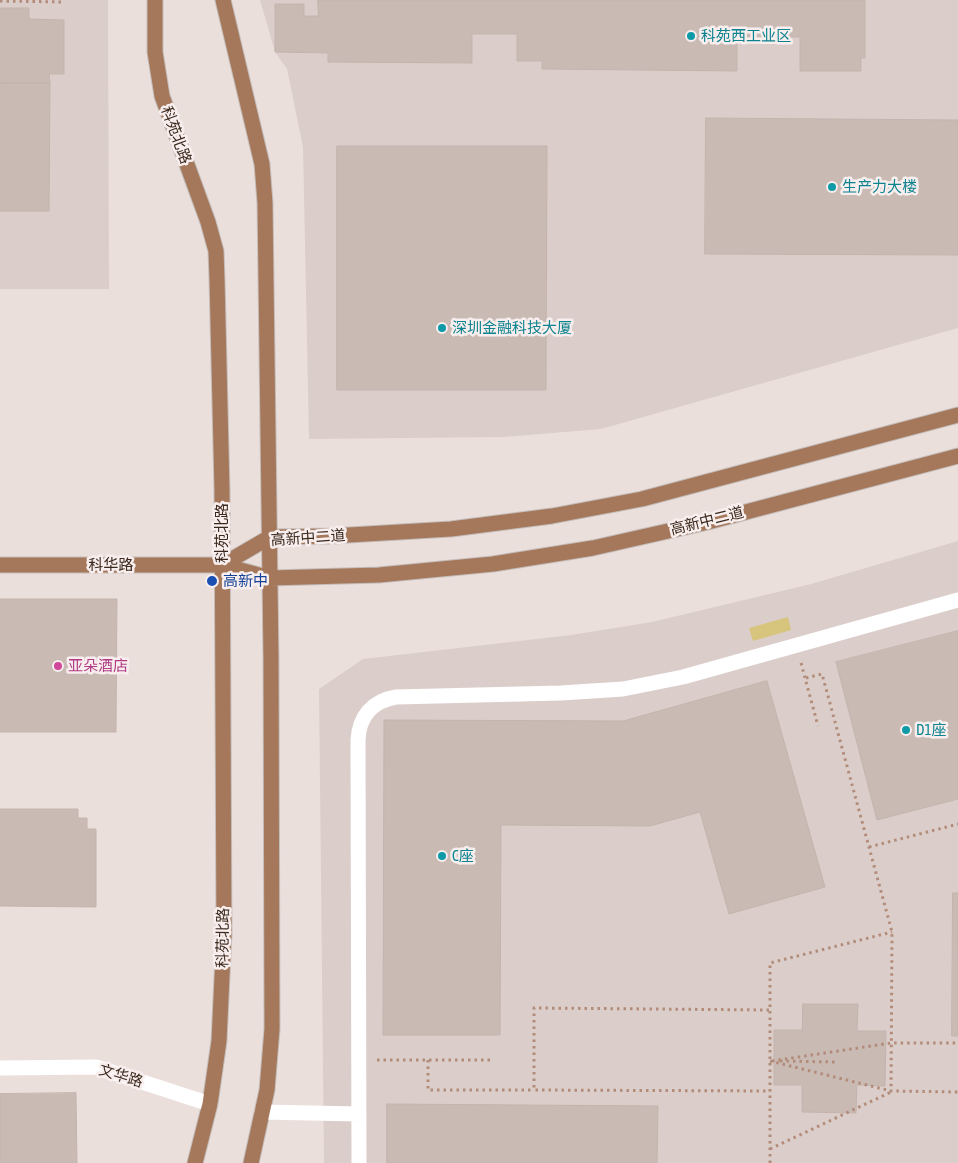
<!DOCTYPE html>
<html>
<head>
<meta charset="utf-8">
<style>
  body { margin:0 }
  canvas { display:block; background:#ebdfdc }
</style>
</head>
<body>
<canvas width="958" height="1163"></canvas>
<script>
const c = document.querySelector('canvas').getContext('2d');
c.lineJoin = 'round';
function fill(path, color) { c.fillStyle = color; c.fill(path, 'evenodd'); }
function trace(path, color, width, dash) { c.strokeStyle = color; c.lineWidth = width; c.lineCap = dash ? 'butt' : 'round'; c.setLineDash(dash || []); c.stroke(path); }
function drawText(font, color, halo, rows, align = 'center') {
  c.font = font + ' "Asap Condensed","Noto Sans SC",sans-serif'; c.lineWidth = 5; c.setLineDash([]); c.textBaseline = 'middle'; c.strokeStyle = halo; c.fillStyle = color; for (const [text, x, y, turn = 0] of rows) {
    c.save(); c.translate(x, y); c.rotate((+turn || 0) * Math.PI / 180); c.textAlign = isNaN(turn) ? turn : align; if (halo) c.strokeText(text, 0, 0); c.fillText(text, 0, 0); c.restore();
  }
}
const built = new Path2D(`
  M0 0H108L109 289H0Z
  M260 0H958V328L601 429 504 437 309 439 303 147 287 69 275 52Z
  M958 541V1163H324L319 689 363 659 571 635 652 622 811 584Z`);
const water = new Path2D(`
  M788 617 791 630 753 641 749 628Z`);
const building = new Path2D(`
  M318 0H865V58H861V71H800V37H737V71L542 69V61H517V34H472V63L328 62V53L275 52V4H304V16H318Z
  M0 8H29V19L64 20V74H49L50 83H0Z
  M0 83H50L49 211H0Z
  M706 118 958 120V255L705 254Z
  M337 146H547L546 390H337Z
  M0 599H117L116 732H0Z
  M958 631V799L877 820 836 662Z
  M767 681 825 887 729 914 700 812 650 826 501 825 500 1035H383L384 720 623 721Z
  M0 809H78V818H87V829H96V907L0 906Z
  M953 893H958V1036H952Z
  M803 1004H858L857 1031H886L885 1086 857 1085 856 1113 802 1112V1085H774V1030H802Z
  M76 1093 77 1163H0V1094Z
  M387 1104 658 1106 657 1163H387Z`);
const path = new Path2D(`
  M0 1 64 2
  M801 663 818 726
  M806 678 822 674 892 932 891 1091
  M869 847 958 824
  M769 1010 534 1008V1090L770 1091
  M377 1060H494
  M428 1060V1090H534
  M770 1061 891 1091 958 1092
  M772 1061 891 1043H958
  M780 1061 835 1062
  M770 1149 891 1092
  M770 1163V963L892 932`);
const minor = new Path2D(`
  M0 1068 96 1067 210 1104
  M262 1112 359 1114
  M359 1163 358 740C359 717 372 701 396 697L561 693 623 689 683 677 958 600`);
const major = new Path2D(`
  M155 0V52L162 96 208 222 216 251 217 279 222 490 224 934 219 1041 210 1104 195 1163
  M223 0 262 164 265 203 271 659 272 1029 267 1090 251 1163
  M0 565H222L270 578 379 575 493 564 593 548 708 522 958 456
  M222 565 270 537 332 536 451 529 552 516 642 499 958 415`);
const markers = [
  [691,36,5,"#0f9aa8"],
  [832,187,5,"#0f9aa8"],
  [442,328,5,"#0f9aa8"],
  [212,581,6,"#1a4fb4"],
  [58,666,5,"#d1479c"],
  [906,730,5,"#0f9aa8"],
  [442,856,5,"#0f9aa8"]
];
const cultureNames = [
  ["科苑西工业区",701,36],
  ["生产力大楼",842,187],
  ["深圳金融科技大厦",452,328],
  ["D1座",916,730],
  ["C座",452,856]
];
const streetNames = [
  ["科苑北路",176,135,70],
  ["高新中二道",707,521,-14],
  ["科苑北路",222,533,-90],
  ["高新中二道",308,538,-4],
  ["科华路",111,565],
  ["科苑北路",223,938,-89],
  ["文华路",121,1076,17]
];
const transitNames = [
  ["高新中",223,581]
];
const hotelNames = [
  ["亚朵酒店",68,666]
];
fill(built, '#dbceca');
fill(water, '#d7c57d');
fill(building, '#c9bab4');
trace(building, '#c5b4ae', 1);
trace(major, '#c4bebb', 17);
trace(path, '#b28c79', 3, [2.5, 4]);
trace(minor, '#fff', 15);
trace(major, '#a6785b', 15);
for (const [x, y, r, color] of markers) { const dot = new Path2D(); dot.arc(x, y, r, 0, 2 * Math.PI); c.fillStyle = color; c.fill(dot); trace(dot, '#f7eeed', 2); }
drawText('15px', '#0d838f', '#f7eeed', cultureNames, 'left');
drawText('15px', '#3b281d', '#f7eeed', streetNames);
drawText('15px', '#164399', '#f7eeed', transitNames, 'left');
drawText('15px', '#b23c85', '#f7eeed', hotelNames, 'left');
</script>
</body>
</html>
